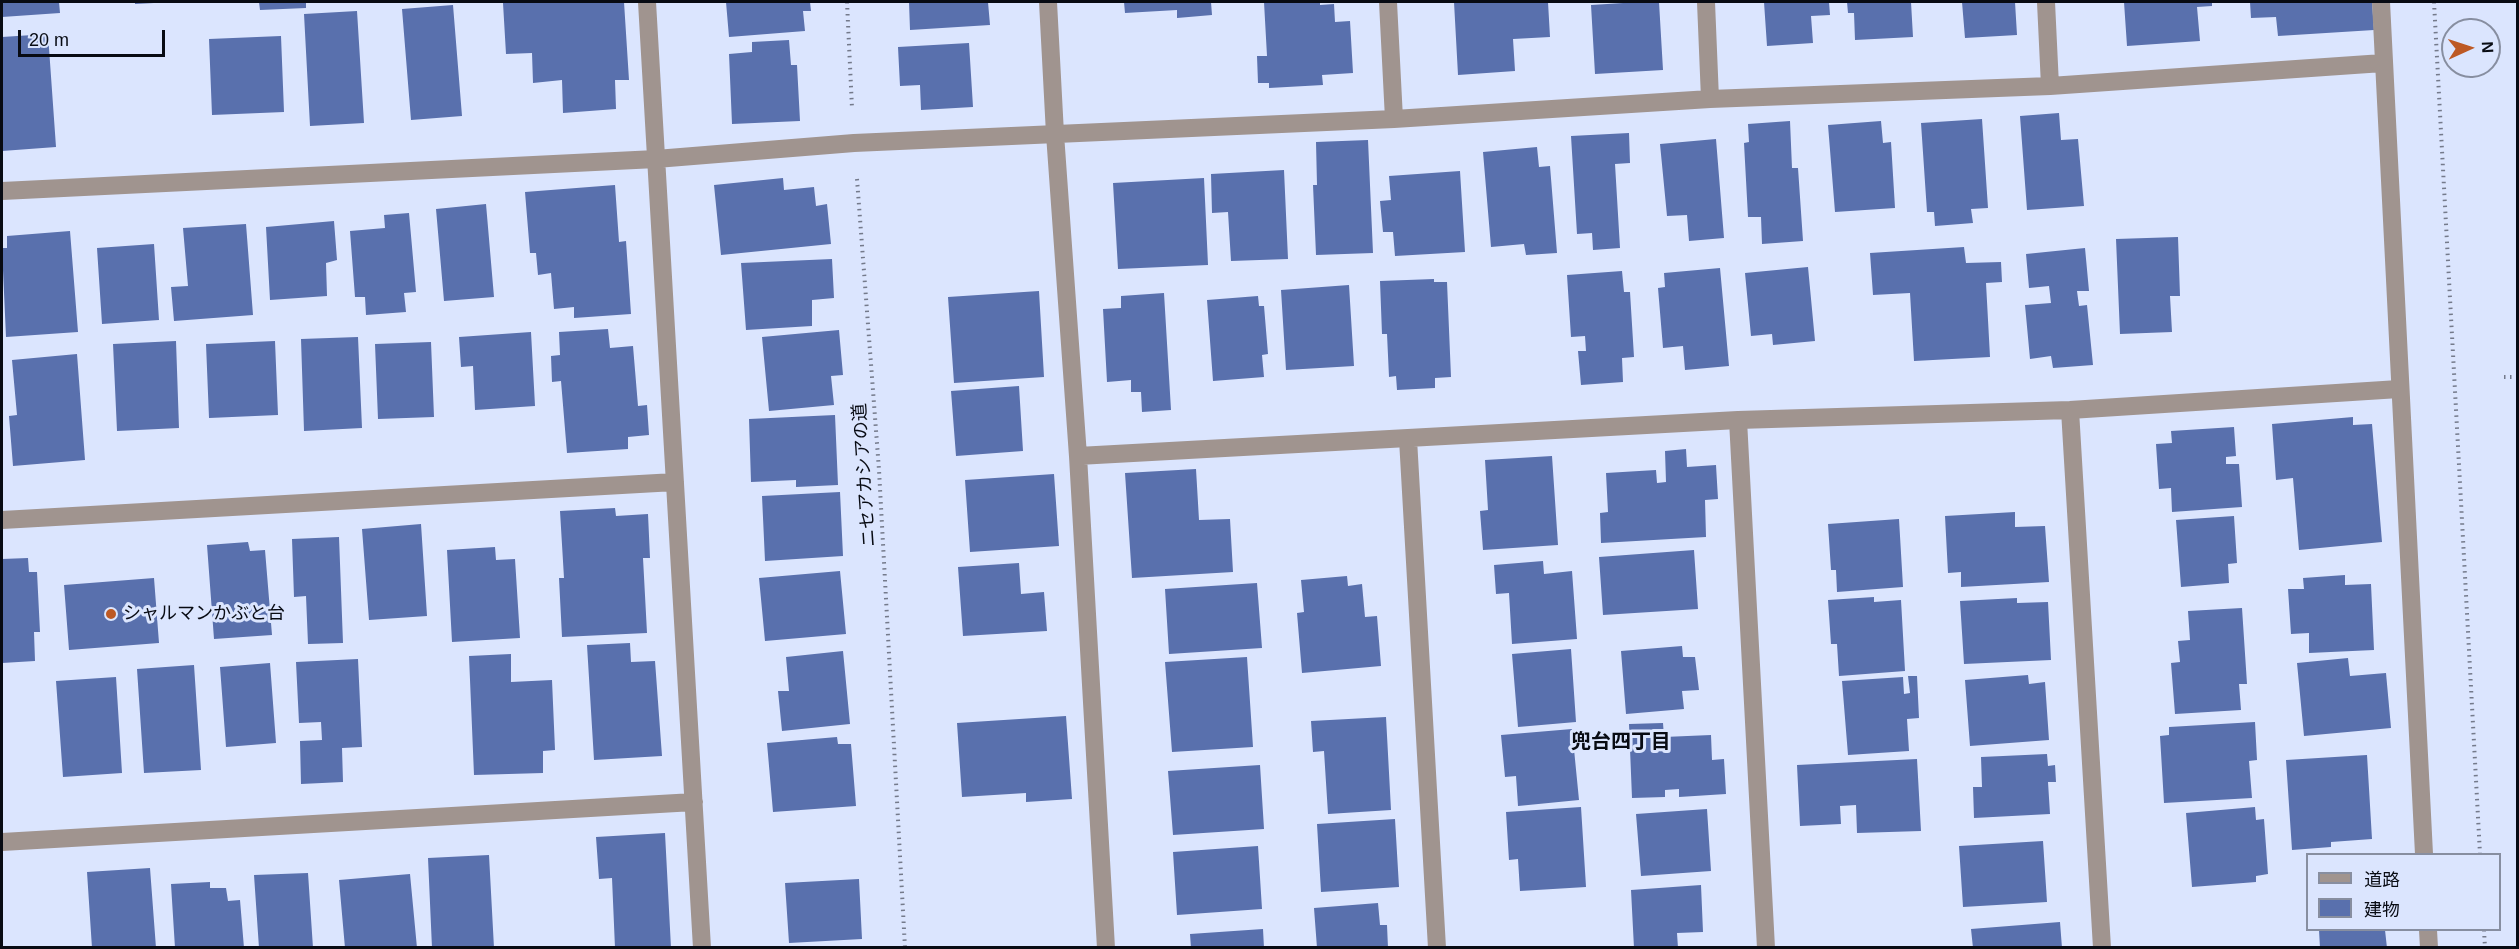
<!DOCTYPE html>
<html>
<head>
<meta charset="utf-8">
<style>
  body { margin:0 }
  #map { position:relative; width:2519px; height:949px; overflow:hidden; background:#dbe5fe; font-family:Arial,"Noto Sans JP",sans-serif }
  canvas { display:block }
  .frame { position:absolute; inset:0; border:3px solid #080b13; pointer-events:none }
  .legend { position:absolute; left:2306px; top:853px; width:195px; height:78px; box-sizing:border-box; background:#dbe5fe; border:2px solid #878ea0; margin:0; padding:8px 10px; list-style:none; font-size:18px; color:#080b13 }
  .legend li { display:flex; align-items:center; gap:12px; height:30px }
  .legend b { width:30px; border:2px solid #878ea0 }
  .north { position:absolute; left:2441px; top:18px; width:60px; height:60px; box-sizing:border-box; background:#dbe5fe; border:2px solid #878ea0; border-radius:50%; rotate:87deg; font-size:16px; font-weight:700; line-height:24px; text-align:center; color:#080b13 }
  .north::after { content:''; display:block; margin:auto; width:21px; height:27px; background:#bd5924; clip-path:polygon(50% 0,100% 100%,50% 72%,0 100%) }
  .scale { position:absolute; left:18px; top:30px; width:147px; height:27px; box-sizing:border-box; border:3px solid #080b13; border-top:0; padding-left:8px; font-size:18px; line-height:21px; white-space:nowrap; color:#080b13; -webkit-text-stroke:4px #dbe5fe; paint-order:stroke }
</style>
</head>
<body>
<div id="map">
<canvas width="2519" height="949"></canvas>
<div class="frame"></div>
<ul class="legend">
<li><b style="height:8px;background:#a0948f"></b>道路</li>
<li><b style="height:16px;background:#5970ad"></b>建物</li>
</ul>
<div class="north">N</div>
<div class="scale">20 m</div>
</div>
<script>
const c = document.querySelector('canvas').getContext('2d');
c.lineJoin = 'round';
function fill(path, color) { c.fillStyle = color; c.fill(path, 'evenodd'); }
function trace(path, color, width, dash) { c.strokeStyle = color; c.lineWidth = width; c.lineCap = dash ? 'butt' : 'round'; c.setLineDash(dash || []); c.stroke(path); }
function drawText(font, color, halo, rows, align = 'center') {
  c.font = font + ' Arial,"Noto Sans JP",sans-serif'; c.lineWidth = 6; c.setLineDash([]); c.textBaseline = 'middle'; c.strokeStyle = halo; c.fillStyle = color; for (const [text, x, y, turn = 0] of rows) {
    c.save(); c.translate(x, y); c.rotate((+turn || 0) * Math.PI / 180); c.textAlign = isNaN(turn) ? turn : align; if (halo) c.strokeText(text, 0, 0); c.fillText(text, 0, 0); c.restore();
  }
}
const building = new Path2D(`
  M2 2H59L60 13 2 17Z
  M135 2H154V3L135 4Z
  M259 2H306V8L260 10Z
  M529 2H624L629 80H615L616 109 563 113 562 80 533 83 532 53 506 54 503 3Z
  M726 2H810L811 11H803L805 31 729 37Z
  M909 2H988L990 25 910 30Z
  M1124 2H1211L1212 15 1177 18V10L1125 13Z
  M1264 2H1320V5L1334 4 1335 22 1350 21 1353 73 1322 75 1323 85 1269 88V83H1258L1257 56H1267Z
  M1454 2H1548L1550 37 1513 39 1515 71 1458 75Z
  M1639 2H1659L1663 70 1595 74 1591 5Z
  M1764 2H1829L1830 15 1811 16 1813 43 1767 46Z
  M1847 2H1911L1913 37 1855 40 1854 13H1848Z
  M1962 2H2015L2017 35 1965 38Z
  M2124 2H2212V6L2197 7 2200 41 2127 46Z
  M2250 2H2372L2374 30 2278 36 2276 17 2251 18Z
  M453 5 462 116 411 120 402 9Z
  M357 11 364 123 310 126 304 14Z
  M48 34 56 147 2 151V37Z
  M281 36 284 112 212 115 209 39Z
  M789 40 791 65H797L800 121 732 124 729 54 752 52V42Z
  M969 43 973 107 921 110 920 85 900 86 898 47Z
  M2059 113 2061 140 2078 139 2084 206 2027 210 2020 116Z
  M1982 119 1988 208 1971 209 1973 223 1935 226 1934 212H1927L1921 123Z
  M1790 121 1792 168H1798L1803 241 1762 244 1761 217H1748L1744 143 1749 142 1748 124Z
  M1881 121 1883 143 1891 142 1895 208 1835 212 1828 125Z
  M1629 133 1630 163 1615 164 1620 248 1593 250 1592 233 1577 234 1571 136Z
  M1716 139 1724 238 1689 241 1687 215 1667 216 1660 144Z
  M1368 140 1373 253 1316 255 1313 185H1317L1316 142Z
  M1537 147 1539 167 1550 166 1557 253 1526 255 1524 244 1491 247 1483 152Z
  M1284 170 1288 259 1231 261 1228 212 1212 213 1211 174Z
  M1460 171 1465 252 1395 256 1393 232H1383L1380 201 1391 200 1389 176Z
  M783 178 784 190 814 187 816 206 827 204 831 244 721 255 714 185Z
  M1204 178 1208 265 1118 269 1113 183Z
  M615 185 619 242 626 241 631 314 574 318V307L554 309 551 273 538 275 536 253H530L525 192Z
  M486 204 494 297 444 301 436 209Z
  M409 213 416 292 404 293 406 312 366 315 365 297H355L350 231 385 228 384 215Z
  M334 221 337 260 326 263 327 296 270 300 266 227Z
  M246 224 253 315 174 321 171 287 188 286 183 228Z
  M70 231 78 332 6 337 2 248H7V236Z
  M2178 237 2180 296H2170L2172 332 2120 334 2116 239Z
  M154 244 159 320 102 324 97 248Z
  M1964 247 1966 263 2001 262 2002 282 1986 283 1990 357 1914 361 1910 293 1873 295 1870 253Z
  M2085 248 2089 291H2077L2079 306 2087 305 2093 365 2053 368 2051 356 2030 359 2025 305 2051 303 2049 286 2029 288 2026 254Z
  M832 259 834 298 812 300V326L746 330 741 263Z
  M1808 267 1815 341 1773 345 1772 334 1751 336 1745 273Z
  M1720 268 1729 366 1685 370 1683 346 1663 348 1658 288 1665 287 1664 273Z
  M1622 271 1624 292H1630L1634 357 1622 358 1623 382 1581 385 1578 351H1586L1585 336 1571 337 1567 275Z
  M1434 279V282H1447L1451 377 1435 378V388L1397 390 1396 376 1389 377 1387 334H1382L1380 281Z
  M1349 285 1354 366 1286 370 1281 290Z
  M1039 291 1044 377 954 383 948 297Z
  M1164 293 1171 410 1142 412 1141 392H1131V380L1107 382 1103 309 1121 308V296Z
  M1258 296 1259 306H1264L1268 354 1262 355 1264 377 1213 381 1207 300Z
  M608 329 610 348 633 346 638 406 647 405 649 435 628 437V449L567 453 561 381 552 382 551 356 560 355 559 332Z
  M839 330 843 375 831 376 834 405 769 411 762 337Z
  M531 332 535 406 475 410 473 366 461 367 459 337Z
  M358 337 362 428 304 431 301 339Z
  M176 341 179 428 117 431 113 344Z
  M275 341 278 415 209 418 206 344Z
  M431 342 434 417 378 419 375 344Z
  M77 354 85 460 13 466 9 416 17 415 12 360Z
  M1019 386 1023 451 956 456 951 391Z
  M835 415 838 485 796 487V480L751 482 749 419Z
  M2353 417V425L2372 424 2382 542 2299 550 2293 478 2276 480 2272 424Z
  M2234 427 2236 456 2226 457V464H2239L2242 507 2172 512 2171 488 2159 489 2156 444 2172 443 2171 431Z
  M1686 449 1687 467 1716 465 1718 499 1705 500 1706 537 1601 543 1600 513 1608 512 1606 473 1656 470 1657 483 1666 482 1665 451Z
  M1552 456 1558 545 1483 550 1480 511 1488 510 1485 460Z
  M1196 469 1199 520 1230 519 1233 572 1132 578 1125 473Z
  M1054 474 1059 546 970 552 965 480Z
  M840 492 843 556 765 561 762 496Z
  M615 508 616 516 648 514 650 558H643L647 633 562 637 559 578H564L560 511Z
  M2015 512V527L2045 526 2049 582 1961 587V572L1948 573 1945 516Z
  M2234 516 2237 563 2228 564 2229 583 2181 587 2176 520Z
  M1899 519 1903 587 1837 592 1836 570H1831L1828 524Z
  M421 524 427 616 369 620 362 529Z
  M339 537 343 643 308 644 306 596 294 597 292 539Z
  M248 542 250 551 265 550 272 635 214 639 207 545Z
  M495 547 496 560 515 559 520 638 452 642 447 550Z
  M1694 550 1698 609 1603 615 1599 557Z
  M28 558 29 572H37L40 632H34L35 661 2 663V559Z
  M1543 561 1544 574 1572 571 1577 639 1512 644 1509 593 1496 594 1494 565Z
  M1019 563 1021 594 1044 592 1047 631 963 636 958 567Z
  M840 571 846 634 765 641 759 578Z
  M2345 575V585L2371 584 2374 650 2309 653V633L2291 634 2288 589H2304L2303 578Z
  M1347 576 1348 586 1362 584 1365 617 1377 616 1381 666 1302 673 1297 613 1304 612 1301 580Z
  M154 578 159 643 69 650 64 585Z
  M1257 583 1262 648 1169 654 1165 589Z
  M1874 597V602L1901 600 1905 671 1839 676 1837 644H1831L1828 600Z
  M2017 598V603L2048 602 2051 660 1964 664 1960 601Z
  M2242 608 2247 684H2239L2241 710 2175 714 2171 663 2180 662 2178 641 2190 640 2188 611Z
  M630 643 631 662 655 661 662 756 594 760 587 645Z
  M1682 646 1683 657H1695L1699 690 1682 691 1684 709 1626 714 1621 651Z
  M1571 649 1576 722 1518 727 1512 654Z
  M843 651 850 724 782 731 778 691H789L786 657Z
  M511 654V682L552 680 555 750 543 751V773L474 775 469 656Z
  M1247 657 1253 747 1172 752 1165 662Z
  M2348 658 2350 676 2386 673 2391 728 2304 736 2297 663Z
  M358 659 362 747 342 748 343 782 301 784 300 741 322 740 321 722 299 723 296 662Z
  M270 663 276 743 226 747 220 667Z
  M194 665 201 770 144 773 137 669Z
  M2028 675 2029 684 2045 682 2049 740 1970 746 1965 680Z
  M1908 676H1917L1919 718 1907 719 1909 751 1848 755 1842 681 1903 677 1904 694 1910 693Z
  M116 677 122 773 63 777 56 681Z
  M1066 716 1072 799 1026 802V793L962 797 957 723Z
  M1386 717 1391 810 1328 814 1324 751 1313 752 1311 721Z
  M2255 722 2257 760 2249 761 2252 798 2164 803 2160 736 2169 735V727Z
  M1663 723 1664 737 1711 735 1712 760 1724 759 1726 794 1679 797V789L1665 790V797L1632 798 1629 724Z
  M1572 729 1579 800 1518 806 1516 776 1505 777 1501 735Z
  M837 737 838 744H851L856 806 773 812 767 743Z
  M2047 754 2048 766 2055 765 2056 782H2048L2050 814 1974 818 1973 787H1982L1981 757Z
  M2367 755 2372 839 2331 842V847L2292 850 2286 760Z
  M1917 759 1921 831 1857 833 1856 805 1840 806 1841 824 1800 826 1797 765Z
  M1260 765 1264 829 1173 835 1168 771Z
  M1581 807 1586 887 1520 891 1518 859 1509 860 1506 812Z
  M2255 807 2256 820 2264 819 2268 874 2256 876V882L2192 887 2186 813Z
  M1707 809 1711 871 1641 876 1636 814Z
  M1395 819 1399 887 1321 892 1317 824Z
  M665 833 671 948H615L612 878 599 879 596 837Z
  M2043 841 2047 902 1963 907 1959 846Z
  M1258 846 1262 909 1177 915 1173 852Z
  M489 855 494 948H432L428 858Z
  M150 868 156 948H92L87 872Z
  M308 873 313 948H259L254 875Z
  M410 874 417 948H345L339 880Z
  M859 879 862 939 789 943 785 883Z
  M210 882V888H226L228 901 240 900 244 948H175L171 884Z
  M1701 885 1703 932 1677 933 1678 948H1634L1631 890Z
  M1378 903 1380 925H1387L1388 948H1317L1314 908Z
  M2060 922 2062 948H1973L1971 929Z
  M1263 929 1264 948H1191L1190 934Z
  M2319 930H2385L2387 948H2320Z`);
const path = new Path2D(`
  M847 2 852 108
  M2434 2 2480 854
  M857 179 879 470 905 948
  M2504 377H2518
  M2484 930 2485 948`);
const minor = new Path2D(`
  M647 2 702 948
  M1048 2 1055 134 1078 456 1106 948
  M1388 2 1394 119
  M1706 2 1710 99
  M2046 2 2050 86
  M2381 2 2424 854
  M2 191 656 159 854 143 1394 119 1710 99 2050 86 2383 63
  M2070 410 2102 948
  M1738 420 1766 948
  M1408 439 1437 948
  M1078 456 1738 420 2070 410 2399 389
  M2 520 675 482
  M2 842 694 802
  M2428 930 2429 948`);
const markers = [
  [111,614,6,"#bd5924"]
];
const streetNames = [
  ["ニセアカシアの道",865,475,-94]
];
const poiNames = [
  ["シャルマンかぶと台",123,614]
];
const neighbourhoodNames = [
  ["兜台四丁目",1621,742]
];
fill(building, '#5970ad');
trace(path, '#747a8b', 4, [1.5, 4.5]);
trace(minor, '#a0948f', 18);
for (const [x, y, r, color] of markers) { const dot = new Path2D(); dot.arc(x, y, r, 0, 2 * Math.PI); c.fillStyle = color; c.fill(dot); trace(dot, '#dbe5fe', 2); }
drawText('18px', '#080b13', '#dbe5fe', streetNames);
drawText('18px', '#080b13', '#dbe5fe', poiNames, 'left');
drawText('bold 20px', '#080b13', '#dbe5fe', neighbourhoodNames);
</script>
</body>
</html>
